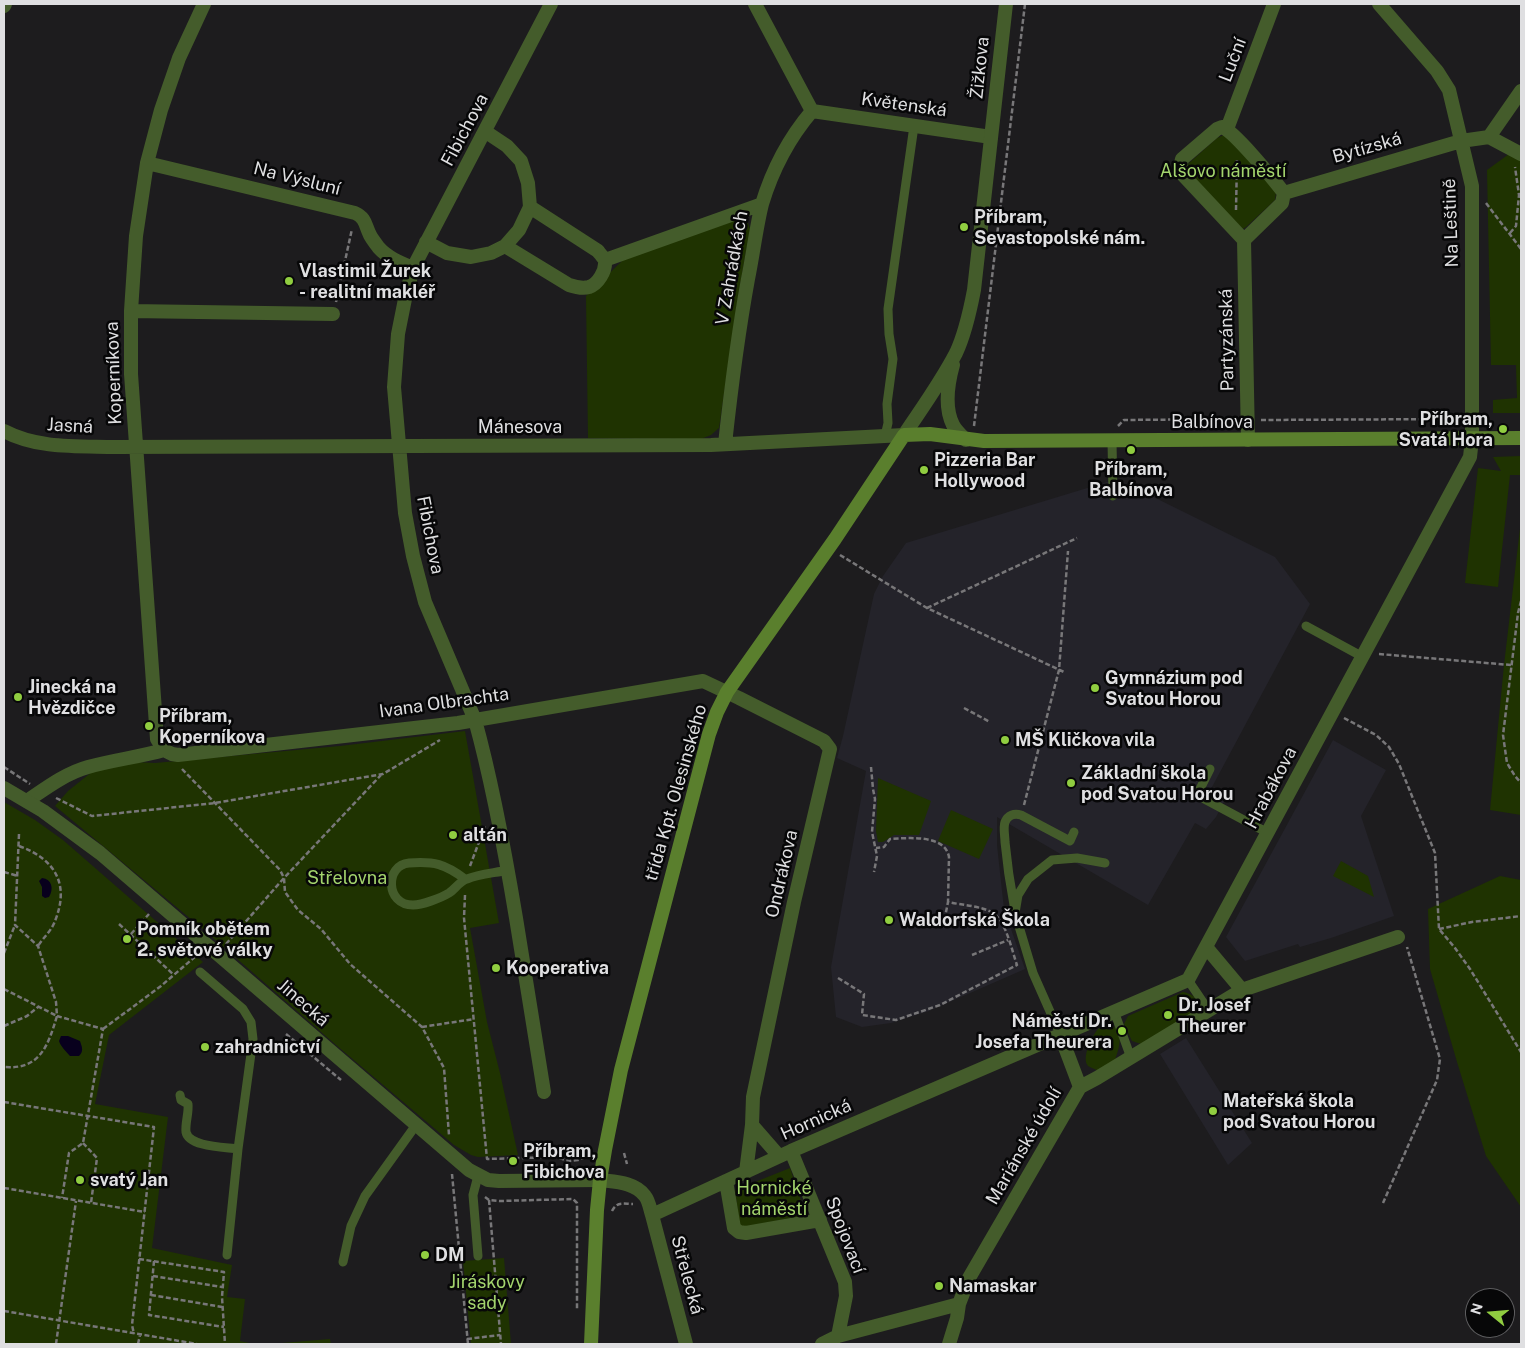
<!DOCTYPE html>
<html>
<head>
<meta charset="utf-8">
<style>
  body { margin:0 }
  #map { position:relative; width:1525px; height:1348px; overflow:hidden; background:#1d1c1e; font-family:"Public Sans",sans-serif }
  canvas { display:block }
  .frame { position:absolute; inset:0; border:5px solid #dfdfe1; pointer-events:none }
  .north { position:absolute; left:1465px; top:1288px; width:50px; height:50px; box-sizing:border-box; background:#070708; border:1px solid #5d5d5f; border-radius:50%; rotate:287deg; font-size:14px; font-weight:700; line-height:20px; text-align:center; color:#dfdfe1 }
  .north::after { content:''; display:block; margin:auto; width:18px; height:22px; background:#90cd40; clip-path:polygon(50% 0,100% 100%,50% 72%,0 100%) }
</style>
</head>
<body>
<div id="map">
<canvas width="1525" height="1348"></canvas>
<div class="frame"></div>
<div class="north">N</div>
</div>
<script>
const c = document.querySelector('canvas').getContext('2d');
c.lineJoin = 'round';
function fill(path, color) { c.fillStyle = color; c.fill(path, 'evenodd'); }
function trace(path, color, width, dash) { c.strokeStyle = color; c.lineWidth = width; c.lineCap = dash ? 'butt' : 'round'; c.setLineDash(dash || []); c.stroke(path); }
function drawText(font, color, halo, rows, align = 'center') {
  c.font = font + ' "Public Sans",sans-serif'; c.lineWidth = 5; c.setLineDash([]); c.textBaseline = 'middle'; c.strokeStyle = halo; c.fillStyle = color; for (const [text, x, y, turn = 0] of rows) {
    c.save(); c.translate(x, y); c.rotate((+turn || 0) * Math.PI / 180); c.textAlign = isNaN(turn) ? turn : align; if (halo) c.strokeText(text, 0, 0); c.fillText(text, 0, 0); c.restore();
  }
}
const built = new Path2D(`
  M1117 479 1275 557 1310 604 1212 787 1227 796 1216 817 1206 829 1195 823 1148 905 997 817V845L1004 909 1025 969 929 1011 891 1023 862 1027 836 1017 831 967 866 771 837 758 843 736 874 594 883 576 906 543Z
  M1333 740 1386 770 1361 816 1394 916 1331 938 1300 947 1298 944 1245 961 1226 937Z
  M1186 1038 1252 1143 1228 1165 1160 1054Z`);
const green = new Path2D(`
  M1224 135 1230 137 1276 192 1275 200 1246 227 1243 229 1187 172 1186 168 1188 164 1217 138Z
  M1509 154 1521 160V413H1493V400L1517 398 1516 365H1491L1487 170Z
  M738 218H744L748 223 750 229 738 297 719 428 711 435 701 439 588 438 586 296 623 260Z
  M1521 456V475H1510L1498 587 1465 583 1478 468 1501 471 1493 457Z
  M1521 520V815L1490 810 1504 665Z
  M465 731 499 923 470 928 487 1022 500 1073 518 1155 478 1157 471 1155 454 1145 336 1045 204 930 55 806 68 791 93 771 135 762 155 763 340 746Z
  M878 778 931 801 919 835H894L883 842H878L876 831Z
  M4 802 35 820 63 840 203 962 109 1035 95 1104 168 1117 152 1248 232 1265 227 1297 245 1299 240 1341 254 1344H4Z
  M951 810 993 829 979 859 938 841Z
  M1341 861 1368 876 1374 897 1333 876Z
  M1500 876 1521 880V1207L1486 1156 1457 1062 1430 969 1428 909Z
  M1183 992C1197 995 1198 1000 1194 1013L1141 1044 1132 1041 1124 1024 1128 1016Z
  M1109 1024C1127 1030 1118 1052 1113 1065L1099 1071C1095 1069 1091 1068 1088 1066 1081 1058 1092 1036 1098 1029 1101 1026 1105 1025 1109 1024Z
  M790 1168 806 1215 740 1228 735 1190Z
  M504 1258 511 1344H471L463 1261Z
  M330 1339 331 1344H283L282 1343Z`);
const water = new Path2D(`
  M42 878C52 879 54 889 49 897L45 898 42 896V887L39 881Z
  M61 1036H68L80 1041C82 1047 84 1051 79 1056H70C66 1051 61 1047 59 1041Z`);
const path = new Path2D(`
  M1486 203 1521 249
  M1236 210 1237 160
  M1510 233 1516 226 1519 195 1515 167
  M336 302 352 229
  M1261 420 1456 419V424
  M974 426 1025 4
  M1118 426 1124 420 1235 419
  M840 555 927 608 1064 672
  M1521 601 1518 613 1503 735 1507 763 1515 776 1521 783
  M927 608 1077 538
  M1379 654 1511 665
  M964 708 990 722
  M1344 718 1376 735 1389 747 1399 764 1435 853 1439 929 1455 948 1470 969 1521 1052
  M4 767 30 784
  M871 767 873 789 875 799 872 832 877 856 874 872
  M182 769 280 870 284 878 285 892 298 910 321 929 350 964 422 1027 444 1068 449 1135
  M56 798 92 816 215 803 383 774 440 740
  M1024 805 1059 670 1068 551
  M19 834 15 925 38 946 56 1002 57 1016 103 1029 83 1143 69 1153 62 1198
  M19 846C55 859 70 884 55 921 52 930 43 938 38 946
  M470 866 485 826
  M4 872 18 876
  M465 895 464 918 487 1159 556 1157 569 1161 578 1160 586 1157 591 1152
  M119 924 174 975
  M943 927 948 902
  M1439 929 1472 922 1521 916
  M131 934 149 914
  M226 944 284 878 381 775
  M4 953 15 925
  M972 955 1008 940
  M838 978 864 994 862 1015 896 1020 940 1005 1017 965C1012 951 1006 921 993 913 982 906 961 905 948 902L949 857C945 834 908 838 890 839L884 847 876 848
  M4 989 57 1016C48 1046 40 1070 4 1067
  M4 1026 27 1016 38 1007
  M422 1027 474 1019
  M103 1029 161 986 197 955
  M286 1034 341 1080
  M4 1102 154 1127 132 1325 134 1334
  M83 1143 97 1158 91 1203
  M624 1153 627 1164
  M452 1174 468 1344
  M4 1188 145 1212
  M485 1197 489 1200 500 1201 573 1199 577 1203V1310
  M489 1200 501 1344
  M1383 1203 1437 1080 1440 1059 1407 947
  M612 1211C617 1201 623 1204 633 1204
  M139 1259 224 1272 222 1297 225 1344
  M154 1261 149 1315 224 1327
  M153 1276 222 1287
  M151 1295 222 1307
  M4 1311 197 1344
  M467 1339 500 1335
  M56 1344 76 1201
  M138 1344 140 1335`);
const service = new Path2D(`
  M885 436 888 423 887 404 893 359 889 334 888 309 914 126
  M1112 441 1113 496
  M1306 626 1363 657
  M1210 769 1197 795 1268 833
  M465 879C445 864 434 861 409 863 385 865 385 905 413 905 422 905 441 898 449 893 455 889 460 881 467 879 479 874 495 873 508 870
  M1014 905C1010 884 1007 863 1005 842 1005 836 1003 828 1005 822 1008 815 1014 813 1021 815L1070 841 1074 832
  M1188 980 1209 1011
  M1114 1011 1131 1058
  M1060 1034 1033 973 1015 913 1018 895 1028 879 1052 860 1077 858 1105 863
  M180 1095 181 1100 188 1104C189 1113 185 1123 186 1132 189 1147 225 1147 238 1149L253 1039 251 1022 243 1009 200 972
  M227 1255 238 1149
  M478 1256 473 1195 478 1176
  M343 1262 351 1226 365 1196 416 1125`);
const minor = new Path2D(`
  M755 4 812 111
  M4 6 5 4
  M812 111 991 137
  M1222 127C1234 131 1274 180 1284 193L1282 203 1244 240 1184 176 1180 168 1182 159 1217 129Z
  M1227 129 1274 4
  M1489 137 1521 91
  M1489 137 1521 154
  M147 163 355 213C366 218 365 225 370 235 372 239 376 244 379 248 388 258 401 263 413 268
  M1284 193 1461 141 1489 137
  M1244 240 1248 440
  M426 242 447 253 471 257 491 253 505 246 519 230 530 207 528 183 521 161 507 146 486 132
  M505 246 569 285C575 287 582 289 589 287 598 284 606 271 605 261 604 258 600 254 598 251L530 207
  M605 260 762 204
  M131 311 333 314
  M4 431C38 449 77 446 115 447L711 445 904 435
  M725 444C731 389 738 334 748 279 753 255 756 228 762 204 772 171 789 138 812 111
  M164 750 172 754 178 755 458 723 703 681 739 698 824 741 830 749 794 902 753 1097 752 1125 746 1172
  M164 750 157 739 131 374V311L136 236 147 163 161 110 179 58 204 4
  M27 801C46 788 66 773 88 767 113 760 139 757 164 750
  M1206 947 1242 990
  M1060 1034 1080 1087
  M544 1092C535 1034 525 976 516 918 505 852 493 785 475 720L425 602 413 556 405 513 394 387 398 334 405 299 413 268 551 4
  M752 1125 779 1156
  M791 1151 845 1282 846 1296 838 1336
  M600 1180C615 1182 635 1182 645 1196 649 1201 650 1209 652 1215L686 1344
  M726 1181 734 1228 739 1232 746 1233 820 1220
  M652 1215 791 1151 1188 980 1470 457 1472 439V186L1449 90 1437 71 1379 4
  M822 1344 838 1336 959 1304
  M949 1344 957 1318 959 1304 969 1278 1080 1087 1097 1078 1242 990 1398 937`);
const tertiary = new Path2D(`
  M953 365C948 383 944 407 953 425 956 431 961 435 966 440
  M904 435C922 408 941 382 956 353 965 334 970 311 974 290L1006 4
  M4 788 43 811 100 853 469 1170 488 1180 499 1181 600 1180`);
const secondary = new Path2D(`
  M591 1344 597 1210 600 1180 605 1150 621 1070 709 734 717 712 727 692 835 539 904 435 930 434 984 441 1521 438`);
const markers = [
  [964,227,5,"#90cd40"],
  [289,281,5,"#90cd40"],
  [1503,429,5,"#90cd40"],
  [1131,450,5,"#90cd40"],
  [924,470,5,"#90cd40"],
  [1095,688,5,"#90cd40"],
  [18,697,5,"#90cd40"],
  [149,726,5,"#90cd40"],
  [1005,740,5,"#90cd40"],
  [1071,783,5,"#90cd40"],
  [453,835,5,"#90cd40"],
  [889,920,5,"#90cd40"],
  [127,939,5,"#90cd40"],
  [496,968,5,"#90cd40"],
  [1168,1015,5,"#90cd40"],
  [1122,1031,5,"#90cd40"],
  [205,1047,5,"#90cd40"],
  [1213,1111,5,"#90cd40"],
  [513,1161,5,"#90cd40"],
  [80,1180,5,"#90cd40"],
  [425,1255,5,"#90cd40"],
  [939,1286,5,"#90cd40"]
];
const streetNames = [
  ["Luční",1233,60,-69],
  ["Žižkova",980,68,-84],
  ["Květenská",904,105,8],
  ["Fibichova",465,130,-62],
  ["Bytízská",1367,148,-16],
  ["Na Výsluní",297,179,14],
  ["Na Leštině",1451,223,-92],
  ["V Zahrádkách",732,268,-80],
  ["Partyzánská",1227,340,-91],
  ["Koperníkova",114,373,-92],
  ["Balbínova",1212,422],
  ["Jasná",70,426,3],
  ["Mánesova",520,427],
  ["Fibichova",430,535,79],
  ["Ivana Olbrachta",444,703,-8],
  ["Hrabákova",1271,788,-62],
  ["třída Kpt. Olesinského",676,793,-74],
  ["Ondrákova",782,874,-77],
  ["Jinecká",303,1003,41],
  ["Hornická",816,1120,-24],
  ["Mariánské údolí",1024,1146,-60],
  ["Spojovací",845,1235,69],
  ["Střelecká",687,1275,75]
];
const parkNames = [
  ["Alšovo náměstí",1223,171],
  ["Střelovna",347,878],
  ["Hornické",774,1188],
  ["náměstí",774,1209],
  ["Jiráskovy",487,1282],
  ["sady",487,1303]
];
const poiNames = [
  ["Příbram,",974,217],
  ["Sevastopolské nám.",974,238],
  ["Vlastimil Žurek",299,271],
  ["- realitní makléř",299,292],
  ["Příbram,",1493,419,"right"],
  ["Svatá Hora",1493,440,"right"],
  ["Pizzeria Bar",934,460],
  ["Hollywood",934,481],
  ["Příbram,",1131,469,"center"],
  ["Balbínova",1131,490,"center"],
  ["Gymnázium pod",1105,678],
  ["Svatou Horou",1105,699],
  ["Jinecká na",28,687],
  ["Hvězdičce",28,708],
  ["Příbram,",159,716],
  ["Koperníkova",159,737],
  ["MŠ Kličkova vila",1015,740],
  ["Základní škola",1081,773],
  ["pod Svatou Horou",1081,794],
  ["altán",463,835],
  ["Waldorfská Škola",899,920],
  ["Pomník obětem",137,929],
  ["2. světové války",137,950],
  ["Kooperativa",506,968],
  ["Dr. Josef",1178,1005],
  ["Theurer",1178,1026],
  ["Náměstí Dr.",1112,1021,"right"],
  ["Josefa Theurera",1112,1042,"right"],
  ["zahradnictví",215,1047],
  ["Mateřská škola",1223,1101],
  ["pod Svatou Horou",1223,1122],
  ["Příbram,",523,1151],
  ["Fibichova",523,1172],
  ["svatý Jan",90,1180],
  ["DM",435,1255],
  ["Namaskar",949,1286]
];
fill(built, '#24232a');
fill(green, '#1f3301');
fill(water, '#08001d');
trace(path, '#787779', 2.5, [5, 2.5]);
trace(service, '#445c2b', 9);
trace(minor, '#445c2b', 14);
trace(tertiary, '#445c2b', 14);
trace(secondary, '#5a7f2d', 14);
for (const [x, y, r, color] of markers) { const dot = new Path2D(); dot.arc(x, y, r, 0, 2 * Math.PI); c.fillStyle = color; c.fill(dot); trace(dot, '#070708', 2); }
drawText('18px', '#dfdfe1', '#070708', streetNames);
drawText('18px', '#a3d46d', '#070708', parkNames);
drawText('bold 18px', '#dfdfe1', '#070708', poiNames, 'left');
</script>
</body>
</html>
